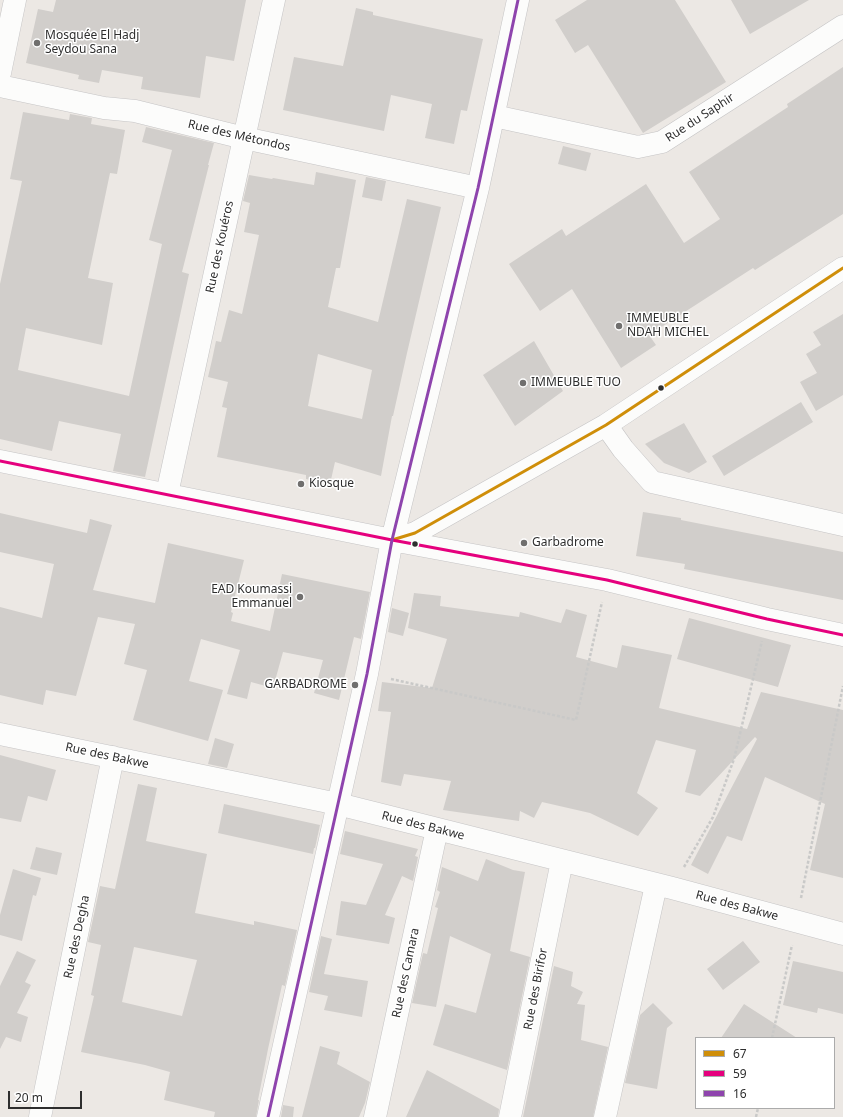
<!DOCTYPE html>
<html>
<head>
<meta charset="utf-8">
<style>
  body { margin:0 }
  #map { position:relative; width:843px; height:1117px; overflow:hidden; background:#ece8e4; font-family:"Noto Sans",sans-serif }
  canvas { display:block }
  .legend { position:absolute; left:695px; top:1037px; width:140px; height:72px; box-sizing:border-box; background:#fff; border:1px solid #ababab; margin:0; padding:5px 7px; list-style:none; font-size:12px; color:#2e2e2e }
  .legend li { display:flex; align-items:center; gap:8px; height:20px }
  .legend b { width:20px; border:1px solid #ababab }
  .scale { position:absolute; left:8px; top:1091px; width:74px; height:18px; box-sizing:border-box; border:2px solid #2e2e2e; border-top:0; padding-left:5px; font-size:12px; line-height:14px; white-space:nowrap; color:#2e2e2e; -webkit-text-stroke:3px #fff; paint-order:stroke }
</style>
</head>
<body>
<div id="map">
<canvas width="843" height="1117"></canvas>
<ul class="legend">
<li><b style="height:5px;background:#cf8e09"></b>67</li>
<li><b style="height:5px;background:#e5007d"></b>59</li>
<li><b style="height:5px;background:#8e44ad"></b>16</li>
</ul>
<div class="scale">20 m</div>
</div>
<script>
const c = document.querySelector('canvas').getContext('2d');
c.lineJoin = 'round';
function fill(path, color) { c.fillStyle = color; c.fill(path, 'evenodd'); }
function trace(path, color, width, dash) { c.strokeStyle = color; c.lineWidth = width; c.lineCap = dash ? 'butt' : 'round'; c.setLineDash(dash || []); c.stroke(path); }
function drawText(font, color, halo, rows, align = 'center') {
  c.font = font + ' "Noto Sans",sans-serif'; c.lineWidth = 3; c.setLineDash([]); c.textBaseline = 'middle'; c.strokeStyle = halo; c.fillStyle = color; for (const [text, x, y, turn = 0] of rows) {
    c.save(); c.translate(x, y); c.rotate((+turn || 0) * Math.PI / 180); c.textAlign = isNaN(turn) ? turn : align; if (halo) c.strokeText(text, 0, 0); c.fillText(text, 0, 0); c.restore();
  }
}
const building = new Path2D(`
  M56 0H246L234 61 206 56 200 98 141 89 143 77 102 70 99 83 78 79 79 75 26 63 38 9 53 12Z
  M587 0H675L726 82 643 133 588 45 575 53 555 20Z
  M731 0H809L750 34Z
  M356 8 373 12V15L483 39 467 111 461 110 454 144 425 138 432 104 391 95 384 131 283 110 294 57 343 66Z
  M843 67V214L755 270 753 268 649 335 656 345 621 368 572 289 540 311 509 264 562 229 566 236 646 184 684 243 720 219 689 172 788 107 787 104Z
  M23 112 69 120 70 114 92 118 91 124 125 130 117 174 110 173 88 278 113 283 102 345 26 328 18 370 129 396 162 244 149 240 172 150 142 142 146 127 214 143 208 165H209L182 272 189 274 145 477 113 471 121 434 59 421 52 451 0 439V284L22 181 10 179Z
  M563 146 591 153 586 171 558 164Z
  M316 172 356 180 340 268H336L328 307 378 322 407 199 441 207 407 353 393 416H392L381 476 335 462 330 484 306 479V475L217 457 227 408 222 407 228 382 208 377 212 360 216 341 221 342 229 310 242 314 259 235 244 232 250 203 243 201 249 175 272 179 273 178 314 185ZM318 354 372 370 362 419 308 406Z
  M366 177 386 181 382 201 362 197Z
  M843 314V395L816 411 800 382 817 373 806 354 821 345 813 332Z
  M534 341 563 391 515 426 483 375Z
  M801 402 813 422 724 476 712 456Z
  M684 423 707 462 689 473 664 463 645 444Z
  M643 512 681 518V520L843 552V600L684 569 685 564 636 556Z
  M0 513 87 533 90 519 112 525 93 590 155 603 168 543 244 560 231 612 233 613 231 621 270 631 282 574 370 592 361 639 354 637 339 700 314 693 323 660 283 652 273 688 251 682 247 699 227 694 240 650 201 639 189 681 223 690 208 741 133 720 147 670 124 664 135 624 98 617 76 696 46 690 43 705 0 695V607L42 618 54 564 0 552Z
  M414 593 441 596 440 606 519 617 520 612 561 623 566 609 587 615 576 657 617 668 622 645 672 655 659 708 747 729 761 692 843 710V878L810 870 825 804 765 777 742 841 727 836 708 874 691 865 757 739 755 737 700 796 685 792 696 750 656 740 637 793 658 808 638 836 590 813 542 802 534 818 520 811 519 821 443 810 451 781 404 774 401 786 381 782 391 712 378 711 382 682 432 688 447 639 408 628Z
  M392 608 409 613 403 636 388 632Z
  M689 618 791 645 778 687 677 659Z
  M215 738 234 744 227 768 208 764Z
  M0 755 56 770 47 801 28 796 21 822 0 818Z
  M138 784 157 788 146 841 207 854 195 913 254 925V921L297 930 285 986 282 985 268 1049 258 1100H259L256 1117H214L215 1112 164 1100 170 1072 145 1065 81 1052 94 996 91 995 101 945 88 942 100 886 115 889ZM134 947 197 960 182 1016 122 1002Z
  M224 804 320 825 315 848H314L313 854 218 833Z
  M345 831 418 849 415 856 418 857 413 881 402 876 385 915 395 918 389 944 336 935 341 901 366 905 383 864 340 854Z
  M36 847 62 853 57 875 30 869Z
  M486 859 513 870 525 872 510 951 530 957 507 1070 433 1045 445 1004 476 1013 491 954 450 936 436 1007 412 1003 423 953 427 954 438 908 435 907 440 892 437 890 442 867 478 881Z
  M13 869 41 878 36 896 33 895 22 941 0 935V915Z
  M321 936 332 939 324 974 368 981 362 1017 324 1010 328 996 309 992Z
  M743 941 760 962 723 990 707 969Z
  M17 951 36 960 25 982 31 985 17 1013 28 1017 21 1042 6 1037 0 1049V986Z
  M793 961 843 972V1014L818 1008 817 1013 783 1005Z
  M554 966 573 972 571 986 583 992 577 1004 585 1005 581 1040 608 1047 593 1117H523Z
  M653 1003 673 1023 667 1028 657 1089 625 1083 640 1015Z
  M744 1004 797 1038H721Z
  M320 1046 340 1052 337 1064 370 1082 365 1103 359 1117H302Z
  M427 1070 499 1109 498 1117H406Z
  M283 1105 294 1107 293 1117H281Z`);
const path = new Path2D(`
  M391 679 576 720 602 602
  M684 867 713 817 734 759 762 641
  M801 898 843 686
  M772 1038 792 945
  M756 1117 758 1108`);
const minor = new Path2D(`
  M0 73 15 0
  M0 86 104 108 135 111 244 138 478 188
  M494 116 638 147 662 142 843 26
  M606 425 623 449 652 482 843 525
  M0 461 392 540 607 580 767 619 843 635
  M167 494 274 0
  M393 539 415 533 606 425 843 268
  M0 734 338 804 672 888 843 934
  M40 1117 113 757
  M268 1117 367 674 392 540 478 188 518 0
  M375 1117 437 829
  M510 1117 562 861
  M605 1117 656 885`);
const bus1 = new Path2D(`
  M392 540 415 533 606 425 843 268`);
const bus2 = new Path2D(`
  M0 461 392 540 607 580 767 619 843 635`);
const bus3 = new Path2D(`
  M268 1117 367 674 392 540 478 188 518 0`);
const markers = [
  [37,43,4,"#706f6e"],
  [619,326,4,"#706f6e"],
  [523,383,4,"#706f6e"],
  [661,388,3.5,"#2e2e2e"],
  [301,484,4,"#706f6e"],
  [524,543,4,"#706f6e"],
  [415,544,3.5,"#2e2e2e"],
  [300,597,4,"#706f6e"],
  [355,685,4,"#706f6e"]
];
const poiNames = [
  ["Mosquée El Hadj",45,36],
  ["Seydou Sana",45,50],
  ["IMMEUBLE",627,319],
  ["NDAH MICHEL",627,333],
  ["IMMEUBLE TUO",531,383],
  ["Kiosque",309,484],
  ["Garbadrome",532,543],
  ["EAD Koumassi",292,590,"right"],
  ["Emmanuel",292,604,"right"],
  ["GARBADROME",347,685,"right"]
];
const streetNames = [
  ["Rue du Saphir",700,118,-33],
  ["Rue des Métondos",239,136,13],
  ["Rue des Kouéros",220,247,-78],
  ["Rue des Bakwe",107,756,12],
  ["Rue des Bakwe",423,826,14],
  ["Rue des Bakwe",737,906,15],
  ["Rue des Degha",77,937,-78],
  ["Rue des Camara",406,973,-78],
  ["Rue des Birifor",536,989,-79]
];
fill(building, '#d1cecb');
trace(minor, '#c5c4c5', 23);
trace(path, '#c9c9c8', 2.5, [3, 2]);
trace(minor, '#fcfcfb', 22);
trace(bus1, '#cf8e09', 3);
trace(bus2, '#e5007d', 3);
trace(bus3, '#8e44ad', 3);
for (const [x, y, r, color] of markers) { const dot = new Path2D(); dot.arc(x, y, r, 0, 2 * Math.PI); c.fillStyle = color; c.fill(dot); trace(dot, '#fff', 1.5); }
drawText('12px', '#2e2e2e', '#fff', poiNames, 'left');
drawText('12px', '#2e2e2e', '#fff', streetNames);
</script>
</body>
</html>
